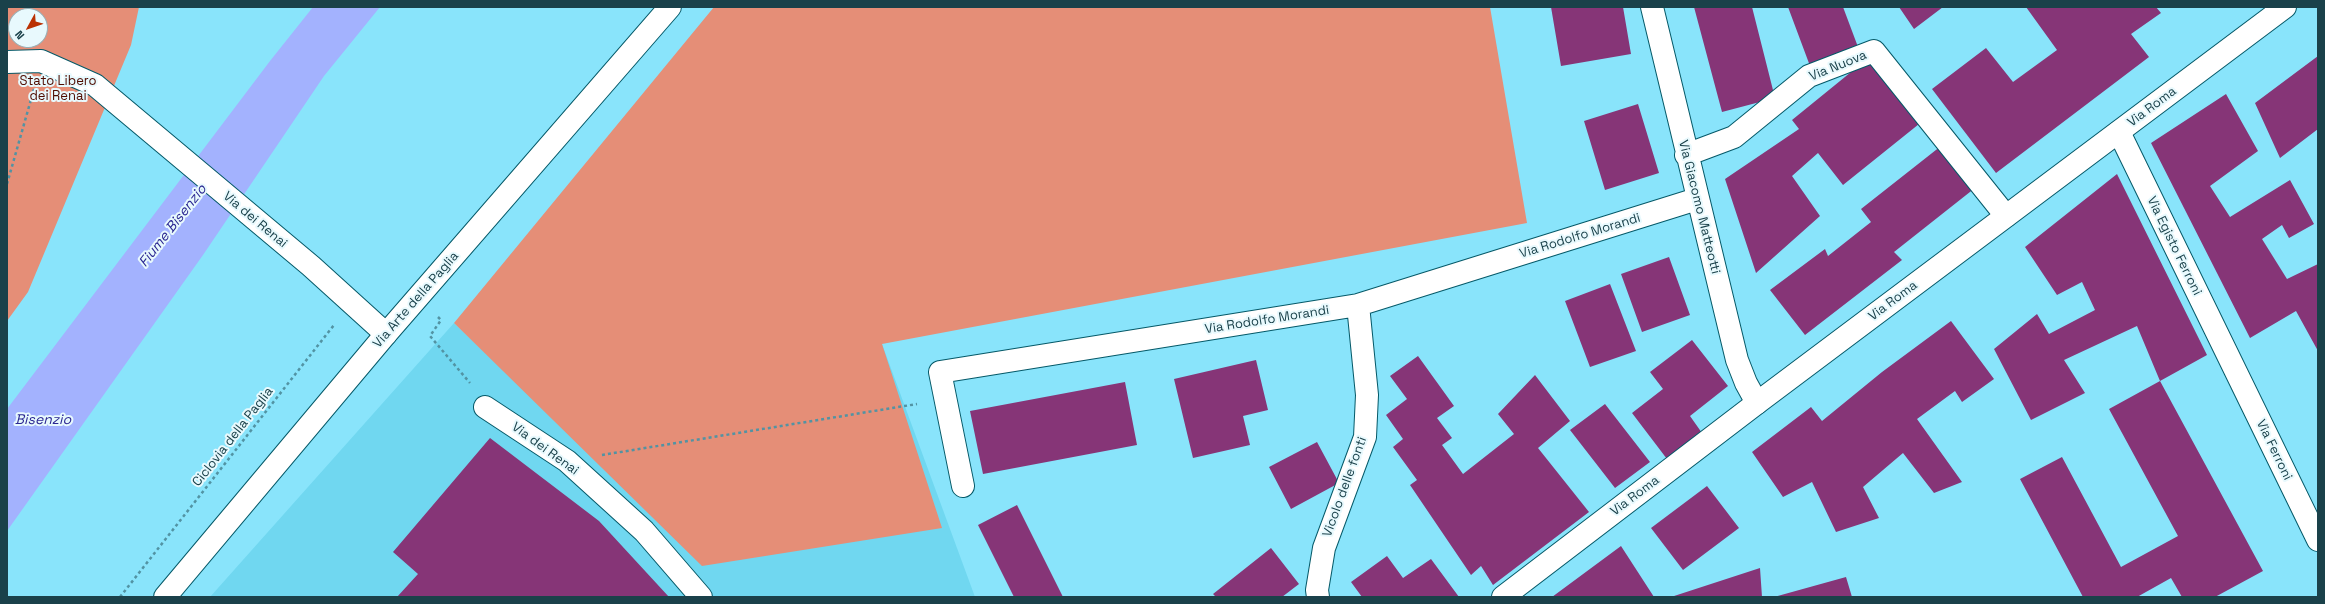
<!DOCTYPE html>
<html>
<head>
<meta charset="utf-8">
<style>
  body { margin:0 }
  #map { position:relative; width:2325px; height:604px; overflow:hidden; background:#89e4fb; font-family:"Space Grotesk",sans-serif }
  canvas { display:block }
  .frame { position:absolute; inset:0; border:8px solid #1a414a; pointer-events:none }
  .north { position:absolute; left:8px; top:8px; width:40px; height:40px; box-sizing:border-box; background:#e8f9fd; border:1px solid #96afb5; border-radius:50%; rotate:230deg; font-size:11px; font-weight:700; line-height:16px; text-align:center; color:#1a414a }
  .north::after { content:''; display:block; margin:auto; width:14px; height:18px; background:#ba3103; clip-path:polygon(50% 0,100% 100%,50% 72%,0 100%) }
</style>
</head>
<body>
<div id="map">
<canvas width="2325" height="604"></canvas>
<div class="frame"></div>
<div class="north">N</div>
</div>
<script>
const c = document.querySelector('canvas').getContext('2d');
c.lineJoin = 'round';
function fill(path, color) { c.fillStyle = color; c.fill(path, 'evenodd'); }
function trace(path, color, width, dash) { c.strokeStyle = color; c.lineWidth = width; c.lineCap = dash ? 'butt' : 'round'; c.setLineDash(dash || []); c.stroke(path); }
function drawText(font, color, halo, rows, align = 'center') {
  c.font = font + ' "Space Grotesk",sans-serif'; c.lineWidth = 4; c.setLineDash([]); c.textBaseline = 'middle'; c.strokeStyle = halo; c.fillStyle = color; for (const [text, x, y, turn = 0] of rows) {
    c.save(); c.translate(x, y); c.rotate((+turn || 0) * Math.PI / 180); c.textAlign = isNaN(turn) ? turn : align; if (halo) c.strokeText(text, 0, 0); c.fillText(text, 0, 0); c.restore();
  }
}
const built = new Path2D(`
  M454 323 565 428 882 344 975 597H210Z`);
const green = new Path2D(`
  M7 7H139L131 45 28 292 7 321ZM16 16H40V40H16Z
  M714 7H1490L1527 223 882 344 942 528 702 566 454 323Z`);
const water = new Path2D(`
  M313 7H380L324 76 203 255 7 531V409L270 61Z`);
const building = new Path2D(`
  M1551 7H1623L1631 54 1561 66Z
  M1694 7H1752L1775 98 1722 112Z
  M1788 7H1843L1861 55 1813 74Z
  M1899 7H1943L1914 29Z
  M2026 7H2156L2161 13 2131 34 2149 57 1996 173 1932 89 1986 48 2013 82 2057 50Z
  M1872 55 1924 120 1843 185 1818 153 1792 176 1820 216 1756 273 1725 179 1799 129 1792 120Z
  M2318 56V129L2280 158 2255 103Z
  M2226 94 2258 151 2210 186 2230 217 2290 180 2314 224 2289 238 2282 225 2262 239 2287 279 2318 264V351L2296 311 2250 338 2151 143Z
  M1638 104 1659 173 1605 190 1584 121Z
  M1941 146 1975 188 1894 252 1902 260 1805 335 1770 290 1825 249 1828 256 1871 222 1861 209Z
  M2117 174 2207 355 2160 381 2137 326 2064 360 2085 393 2031 420 1994 349 2037 314 2049 334 2095 310 2082 282 2057 295 2025 247Z
  M1669 257 1690 315 1642 332 1621 274Z
  M1610 284 1636 351 1590 367 1565 301Z
  M1951 321 1994 379 1962 402 1955 391 1917 419 1962 482 1934 493 1903 453 1863 487 1879 518 1836 532 1812 482 1783 497 1752 452 1811 407 1822 421 1882 372Z
  M1692 340 1728 386 1690 416 1702 433 1667 459 1632 413 1663 389 1650 372Z
  M1418 356 1454 406 1437 418 1452 438 1442 445 1463 474 1514 434 1498 414 1535 375 1570 421 1538 448 1589 512 1493 585 1481 566 1471 575 1410 485 1417 480 1393 447 1403 439 1386 415 1407 399 1390 376Z
  M1256 360 1268 410 1243 416 1250 445 1193 458 1174 379Z
  M2160 381 2263 571 2215 597H2182L2171 578 2137 597H2083L2020 479 2062 457 2121 567 2178 536 2109 409Z
  M1125 382 1137 445 983 474 970 411Z
  M1605 404 1650 462 1615 488 1570 430Z
  M490 438 599 521 669 597H397L418 574 393 552Z
  M1317 442 1339 483 1291 509 1269 467Z
  M1707 486 1739 528 1683 570 1651 528Z
  M1017 505 1063 597H1014L978 525Z
  M1621 546 1654 597H1552Z
  M1271 548 1299 584 1282 597H1216L1213 594Z
  M1387 556 1403 578 1431 559 1459 597H1362L1351 582Z
  M1760 568 1762 597H1671Z
  M1846 577 1852 597H1774Z`);
const path = new Path2D(`
  M7 184 34 89
  M438 317 441 320 430 336 470 383
  M602 455 917 404
  M120 597 334 325`);
const minor = new Path2D(`
  M1652 7 1737 360 1746 383 1757 403
  M7 62 41 61 95 85 311 266 386 334
  M2119 132 2318 540
  M1686 155 1734 137 1809 76 1874 51 2006 216
  M485 407 567 461 644 531 701 597
  M963 486 940 372 1358 305 1697 199
  M1318 597 1317 590 1324 548 1365 437 1367 395 1358 305`);
const major = new Path2D(`
  M165 597 386 334 670 7
  M1503 597 1757 403 2285 7`);
const streetNames = [
  ["Via Nuova",1838,66,-22],
  ["Via Roma",2152,107,-37],
  ["Via Giacomo Matteotti",1699,207,76],
  ["Via dei Renai",255,220,40],
  ["Via Rodolfo Morandi",1580,236,-17],
  ["Via Egisto Ferroni",2174,246,64],
  ["Via Arte della Paglia",416,300,-49],
  ["Via Roma",1893,301,-37],
  ["Via Rodolfo Morandi",1267,320,-9],
  ["Ciclovia della Paglia",233,437,-52],
  ["Via dei Renai",545,449,36],
  ["Via Ferroni",2274,450,64],
  ["Vicolo delle fonti",1345,487,-70],
  ["Via Roma",1635,496,-37]
];
const parkNames = [
  ["Stato Libero",58,81],
  ["dei Renai",58,96]
];
const waterNames = [
  ["Fiume Bisenzio",173,226,-52],
  ["Bisenzio",43,420]
];
fill(built, '#70d7f0');
fill(green, '#e58e77');
fill(water, '#a3b2fe');
fill(building, '#863577');
trace(minor, '#055968', 24);
trace(major, '#055968', 24);
trace(path, '#5293a3', 2.5, [3, 3]);
trace(minor, '#fff', 22);
trace(major, '#fff', 22);
drawText('13px', '#1a414a', '#e8f9fd', streetNames);
drawText('13px', '#4f0c00', '#e8f9fd', parkNames);
drawText('italic 14px', '#2b2792', '#e8f9fd', waterNames);
</script>
</body>
</html>
